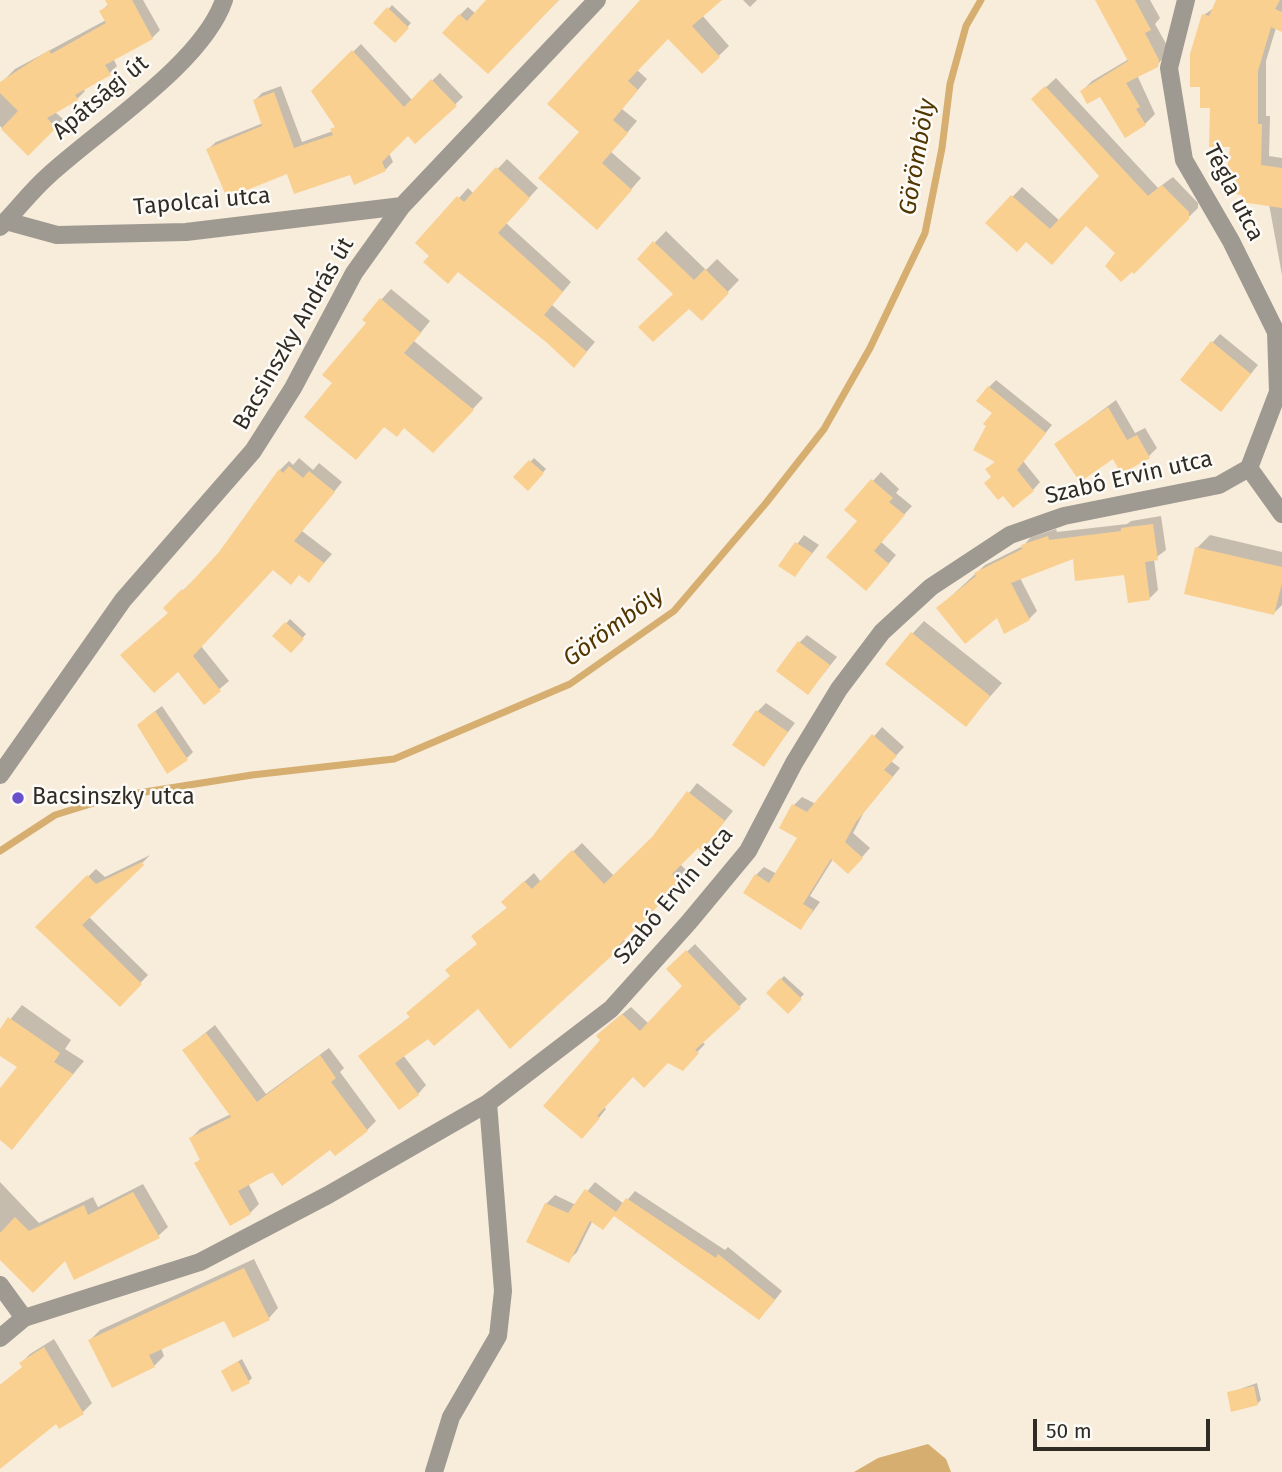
<!DOCTYPE html>
<html>
<head>
<meta charset="utf-8">
<style>
  body { margin:0 }
  #map { position:relative; width:1282px; height:1472px; overflow:hidden; background:#f8ecda; font-family:"Fira Sans",sans-serif }
  canvas { display:block }
  .scale { position:absolute; left:1033px; top:1419px; width:177px; height:32px; box-sizing:border-box; border:4px solid #302c25; border-top:0; padding-left:9px; font-size:21px; line-height:24px; white-space:nowrap; color:#302c25; -webkit-text-stroke:5px #fdfbf7; paint-order:stroke }
</style>
</head>
<body>
<div id="map">
<canvas width="1282" height="1472"></canvas>
<div class="scale">50 m</div>
</div>
<script>
const c = document.querySelector('canvas').getContext('2d');
c.lineJoin = 'round';
function fill(path, color) { c.fillStyle = color; c.fill(path, 'evenodd'); }
function trace(path, color, width, dash) { c.strokeStyle = color; c.lineWidth = width; c.lineCap = dash ? 'butt' : 'round'; c.setLineDash(dash || []); c.stroke(path); }
function drawText(font, color, halo, rows, align = 'center') {
  c.font = font + ' "Fira Sans",sans-serif'; c.lineWidth = 5; c.setLineDash([]); c.textBaseline = 'middle'; c.strokeStyle = halo; c.fillStyle = color; for (const [text, x, y, turn = 0] of rows) {
    c.save(); c.translate(x, y); c.rotate((+turn || 0) * Math.PI / 180); c.textAlign = isNaN(turn) ? turn : align; if (halo) c.strokeText(text, 0, 0); c.fillText(text, 0, 0); c.restore();
  }
}
const water = new Path2D(`
  M928 1444 946 1459 951 1472H854L878 1458Z`);
const shadow = new Path2D(`
  M107 0H143L160 30 152 38 113 58 117 66 109 74 83 88 85 91 77 99 55 112 63 119 28 154 0 126V84L15 69 106 20 101 11 109 4Z
  M489 0H559L496 63 460 15 468 7 476 14Z
  M643 0H719L702 15 729 46 702 72 668 36 637 70 647 79 622 109 637 121 611 152 641 178 607 217 582 131Z
  M743 0H757L750 7Z
  M1096 0H1150L1160 18 1155 24 1169 49 1167 54 1157 65 1137 75 1155 114 1145 124 1101 95 1082 91 1092 81 1129 59Z
  M1218 0H1282V30L1276 28 1266 61V116H1270L1269 156 1282 158V275L1269 204 1212 106 1204 15 1215 7Z
  M392 5 411 23 395 41 376 23Z
  M361 44 412 100 440 73 463 97 415 142 408 134 389 153 393 162 385 170 351 173 288 172 208 149 216 142 263 123 255 100 262 93 281 86 302 142 333 131 336 126 314 91Z
  M1056 78 1158 188 1173 177 1198 203V208L1134 271 1086 224 1027 240 987 223 1022 187 1060 221 1101 176 1033 99Z
  M507 159 538 188 506 223 571 282 552 305 595 342 583 356 548 340 458 270 432 255 459 198 468 188 474 194Z
  M666 231 706 270 717 259 739 280 702 319 639 259Z
  M391 289 430 321 414 341 483 398 444 440 405 426 335 383 381 300Z
  M1220 334 1258 365 1229 401 1212 343Z
  M996 380 1052 425 1023 461 1040 482 1033 490 993 476 996 461 994 413 989 387Z
  M1116 400 1135 433 1145 428 1157 448 1149 456H1113L1057 444Z
  M299 458 313 470 319 463 342 482 302 531 332 554 309 580 300 573 273 568 201 646 229 681 204 702 170 612 165 608 221 553 280 470 289 461 293 465Z
  M534 458 546 469 528 488 516 477Z
  M881 472 899 489 896 493 912 506 880 541 896 555 874 581 859 521 847 510Z
  M1161 516 1166 550 1154 559 1158 590 1150 598 1125 573 1074 556 1020 578 1037 611 1029 619 997 615 947 600 985 565 1023 546 1031 537 1056 529 1057 532 1127 524 1131 521Z
  M804 535 819 545 795 575 781 565Z
  M1210 535 1282 552V605L1274 613 1197 548Z
  M290 619 306 634 291 651 275 636Z
  M924 621 1002 683 966 724 912 634Z
  M807 635 837 657 808 693 799 643Z
  M766 703 795 723 764 764 758 711Z
  M162 706 193 752 187 758 146 718Z
  M882 727 904 747 891 761 900 768 864 812 853 833 870 848 856 864 833 859 810 896 820 902 801 928 756 875 764 867 777 874 799 838 794 805 802 797 816 804Z
  M697 783 733 811 702 849 698 846 680 864 689 873 622 939 625 941 510 1046 478 1007 403 1055 426 1085 418 1094 360 1056 411 1016 452 975 479 943 473 936 508 907 512 893 534 873 541 882 582 843 614 876 654 837Z
  M150 855 89 917 148 975 119 1005 37 927 96 869 105 877Z
  M695 944 747 999 702 1042 705 1044 682 1068 668 1061 633 1075 604 1107 606 1109 590 1129 602 1040 610 1024 631 1007 649 1024 685 986 669 969Z
  M784 976 804 994 788 1011 768 993Z
  M22 1005 71 1040 65 1049 84 1061 12 1148 0 1138V1091L19 1066 0 1054V1032Z
  M215 1025 266 1094 329 1048 344 1068 340 1072 376 1121 367 1130 248 1183 259 1204 250 1213 197 1163 201 1158 191 1138 200 1129 231 1114 184 1050Z
  M0 1182 39 1223 93 1197 98 1207 143 1184 168 1227 158 1236 65 1258 0 1256Z
  M595 1182 624 1204 635 1191 725 1250 728 1247 782 1291 767 1310 614 1215 593 1220 577 1252 569 1260 546 1204 555 1195 576 1205Z
  M254 1259 278 1308 269 1318 225 1319 161 1348 164 1356 154 1366 90 1340 100 1330Z
  M54 1339 92 1403 83 1412 57 1422 0 1467V1385L23 1367 21 1363 30 1354Z
  M242 1359 252 1378 249 1381 223 1371Z
  M1257 1383 1261 1400 1257 1404 1229 1393Z`);
const stream = new Path2D(`
  M0 851 55 815 113 797 252 775 394 759 570 684 674 611 766 503 824 429 870 348 925 233 942 148 950 84 966 26 981 0`);
const building = new Path2D(`
  M105 0H132L153 39 105 65 111 75 75 95 78 100 47 118 56 128 28 156 1 129 18 111 0 93V82L49 50 51 54 106 23 99 11 108 6Z
  M486 0H559L488 74 442 33 459 14 467 21Z
  M640 0H722L692 26 720 57 702 74 668 39 628 81 638 90 613 120 628 133 602 163 632 190 597 230 538 178 579 132 547 104Z
  M1095 0H1135L1151 30 1145 33 1159 60 1158 67 1126 83 1140 107 1136 109 1146 125 1125 138 1100 97 1087 104 1080 91 1128 61Z
  M1216 0H1280L1275 9 1282 12V32L1271 27 1258 71V124H1262L1261 165 1282 168V208L1241 202 1242 195 1224 192 1230 147H1209L1210 108H1200V87H1190V54L1202 14 1209 16Z
  M387 7 409 28 395 43 373 23Z
  M352 50 404 107 431 79 457 106 415 144 408 136 382 162 386 171 354 185 350 175 294 194 287 174 227 198 206 149 262 126 253 100 274 92 294 148 333 135 330 129 335 127 311 91Z
  M1045 86 1148 196 1162 185 1189 212V219L1134 274 1132 272 1121 282 1105 266 1115 253 1086 226 1052 265 1026 242 1017 252 985 223 1011 195 1050 229 1099 176 1031 99Z
  M496 167 530 198 498 233 563 292 544 315 587 352 574 368 546 342 458 272 448 284 423 262 429 256 415 243 457 196 464 202Z
  M653 241 694 280 705 269 729 293 702 321 689 309 653 342 638 327 673 294 637 259Z
  M380 298 421 333 404 353 474 410 433 453 404 428 397 437 384 427 356 460 304 417 332 383 322 375 366 323 362 320Z
  M1211 341 1251 374 1221 412 1180 380Z
  M988 386 1046 433 1017 470 1034 491 1013 508 1003 496 998 500 984 483 991 477 985 469 995 462 973 450 986 426 983 424 992 413 976 401Z
  M1108 407 1127 440 1137 435 1150 458 1121 474 1113 459 1080 482 1054 444Z
  M529 460 544 473 528 491 513 477Z
  M289 466 303 478 309 471 335 492 294 541 324 563 309 583 299 575 291 585 273 570 193 656 221 691 204 705 178 672 154 693 120 655 168 613 163 608 182 589 183 591 219 552 279 469 283 473Z
  M871 479 893 498 889 502 905 515 874 551 889 564 866 591 826 557 857 521 844 510Z
  M1153 524 1158 560 1145 562 1150 600 1128 603 1124 575 1075 581 1073 559 1011 583 1030 620 1004 634 997 618 965 644 936 608 976 576 974 573 1022 549 1021 545 1048 536 1049 540 1121 531V528Z
  M795 542 812 553 795 577 778 566Z
  M1195 547 1282 567V583L1274 615 1184 594Z
  M285 622 304 639 291 653 272 636Z
  M911 632 990 696 966 727 885 664Z
  M798 641 830 665 808 695 776 671Z
  M756 710 788 732 764 767 732 745Z
  M155 711 188 760 167 774 137 725Z
  M872 734 897 756 884 770 893 777 856 822 845 842 863 858 848 874 831 859 803 904 813 910 801 930 743 893 755 874 769 883 797 838 779 828 792 804 807 812Z
  M687 791 725 821 702 851 698 848 672 874 681 883 615 949 617 951 510 1049 478 1009 434 1046 428 1039 395 1063 419 1095 399 1110 358 1056 410 1017 406 1013 450 976 445 970 477 944 471 936 507 908 501 902 524 881 532 889 572 850 604 884 652 837Z
  M142 862 144 865 82 925 142 984 120 1007 35 927 87 875 96 884Z
  M686 950 741 1008 695 1050 699 1053 683 1071 668 1063 644 1088 633 1077 597 1116 600 1118 582 1139 543 1106 600 1040 596 1036 600 1032 622 1014 640 1031 682 986 666 969Z
  M780 978 802 999 788 1014 766 993Z
  M8 1017 60 1053 54 1062 73 1074 12 1150 0 1140V1088L17 1067 0 1056V1029Z
  M206 1033 257 1102 320 1055 336 1078 331 1082 368 1131 335 1156 330 1150 282 1186 272 1172 238 1191 251 1214 230 1226 194 1163 200 1160 189 1138 231 1117 182 1050Z
  M585 1189 616 1212 626 1198 716 1258 718 1254 775 1300 759 1320 614 1216 603 1230 590 1221 569 1263 526 1242 545 1203 568 1213Z
  M133 1192 160 1238 74 1280 65 1261 33 1293 0 1260V1233L15 1217 29 1231 84 1205 88 1215Z
  M244 1268 270 1320 233 1338 224 1321 149 1355 155 1367 112 1388 88 1340Z
  M44 1347 84 1414 59 1429 56 1424 0 1469V1385L22 1367 19 1363Z
  M238 1361 250 1383 232 1392 221 1371Z
  M1254 1386 1258 1405 1231 1412 1227 1392Z`);
const minor = new Path2D(`
  M1186 0 1169 68 1184 160 1231 241 1276 332 1278 392 1249 468
  M6 221 57 235 186 232 402 206
  M0 227C17 210 31 191 48 176 99 129 203 63 224 0
  M1249 468 1282 514
  M0 775 123 600 253 451 293 388 354 273 402 206 597 0
  M0 1285 24 1318 0 1338
  M24 1318 200 1262 328 1195 488 1103
  M434 1472 451 1417 498 1336 503 1291 488 1103 611 1009 689 922 748 851 794 763 839 689 882 632 931 587 1010 535 1064 516 1219 485 1249 468`);
const markers = [
  [18,798,7,"#6851ca"]
];
const streetNames = [
  ["Apátsági út",101,98,-40],
  ["Tégla utca",1233,193,63],
  ["Tapolcai utca",202,202,-5],
  ["Bacsinszky András út",294,334,-60],
  ["Szabó Ervin utca",1129,478,-13],
  ["Szabó Ervin utca",674,896,-50]
];
const poiNames = [
  ["Bacsinszky utca",32,798]
];
const waterNames = [
  ["Görömböly",918,157,-80],
  ["Görömböly",614,627,-36]
];
fill(water, '#d6ae6f');
fill(shadow, '#0003');
trace(stream, '#d6ae6f', 7);
fill(building, '#fad090');
trace(minor, '#9e9991', 18);
for (const [x, y, r, color] of markers) { const dot = new Path2D(); dot.arc(x, y, r, 0, 2 * Math.PI); c.fillStyle = color; c.fill(dot); trace(dot, '#fdfbf7', 2.5); }
drawText('23px', '#302c25', '#fdfbf7', streetNames);
drawText('23px', '#302c25', '#fdfbf7', poiNames, 'left');
drawText('italic 24px', '#513600', '#fdfbf7', waterNames);
</script>
</body>
</html>
